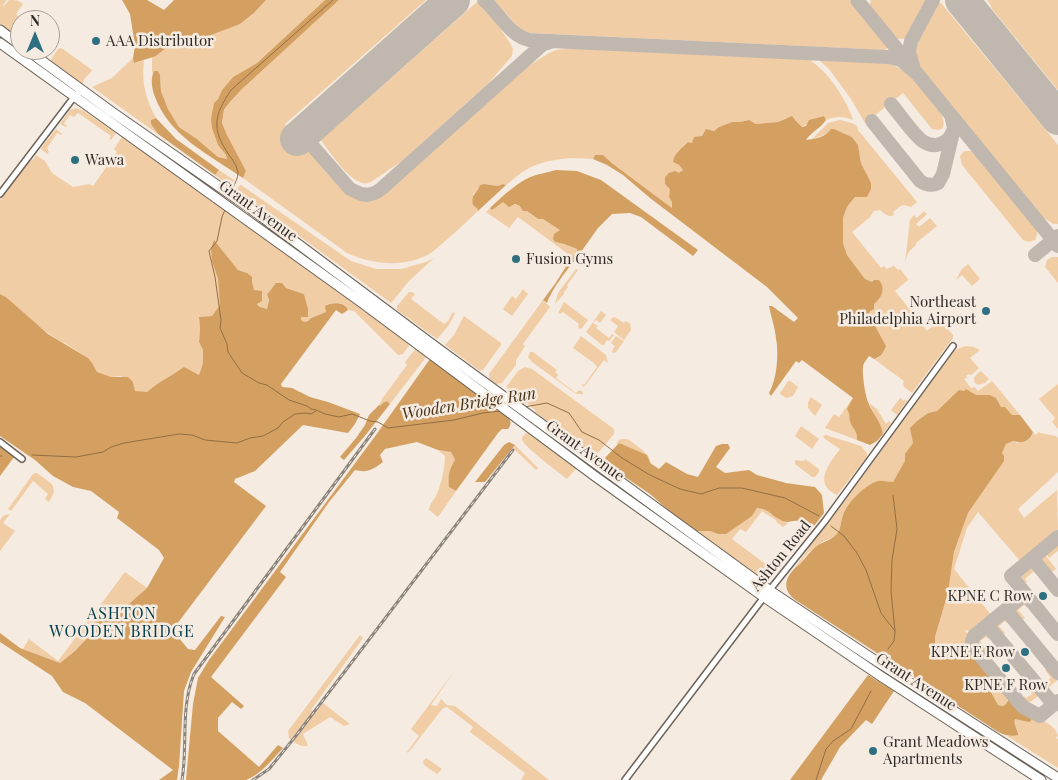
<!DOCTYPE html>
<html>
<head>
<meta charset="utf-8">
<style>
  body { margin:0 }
  #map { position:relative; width:1058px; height:780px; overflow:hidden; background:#f5ebe0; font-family:"Playfair Display",serif }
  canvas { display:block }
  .north { position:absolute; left:10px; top:10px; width:50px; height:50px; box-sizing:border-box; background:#f5ebe0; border:1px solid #a69e96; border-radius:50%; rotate:0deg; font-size:14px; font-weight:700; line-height:20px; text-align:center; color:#2f2b27 }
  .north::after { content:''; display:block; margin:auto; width:18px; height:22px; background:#2e6f82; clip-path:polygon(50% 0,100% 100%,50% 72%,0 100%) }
</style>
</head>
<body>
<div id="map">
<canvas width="1058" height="780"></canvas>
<div class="north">N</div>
</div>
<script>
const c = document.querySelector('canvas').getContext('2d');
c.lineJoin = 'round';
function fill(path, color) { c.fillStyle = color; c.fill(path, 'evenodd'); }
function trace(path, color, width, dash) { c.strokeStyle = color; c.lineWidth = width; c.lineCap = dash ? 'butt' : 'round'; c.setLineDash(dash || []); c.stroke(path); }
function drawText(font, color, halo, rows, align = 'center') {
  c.font = font + ' "Playfair Display",serif'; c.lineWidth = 5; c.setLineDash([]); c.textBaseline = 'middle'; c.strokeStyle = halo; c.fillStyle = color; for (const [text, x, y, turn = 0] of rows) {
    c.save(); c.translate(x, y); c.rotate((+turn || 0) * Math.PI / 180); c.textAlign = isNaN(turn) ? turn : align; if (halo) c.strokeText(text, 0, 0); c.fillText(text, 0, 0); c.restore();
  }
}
const green = new Path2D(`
  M0 0H7L3 5 4 6 9 0C14 0 19 0 23 4L16 14 23 20H20V39L0 24Z
  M266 0H325L257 63 233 77 222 90 218 99 214 103 218 145 226 155 227 159 218 157 197 139 179 127 168 109 161 91 160 75 158 71H154L152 73V57L156 56 175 41 240 24 254 13Z
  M339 0H426L285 124 343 190C357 201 369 203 384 192L519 72 549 53 556 50 586 47 810 58V60C815 64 819 67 823 71 833 80 850 107 853 120 843 116 836 116 826 120L823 116 802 127 795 120 786 118 778 122 756 124 749 120 740 122H732L719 127 714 131 711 130 692 143 688 142 677 152 673 162 679 165 683 170C675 177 670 187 669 197L672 202V208L613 164 603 155H595L593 159C571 157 549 158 529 168 521 172 514 179 506 185L503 184 498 186 484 184 473 194 478 211C466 222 455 233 443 243 439 246 435 250 431 253 406 268 373 265 347 253L243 178 246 171 227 135 222 123 224 111 230 102 241 90Z
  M494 0H849L887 46V48L885 50 531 33 523 31 518 27Z
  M871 0H925L907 35 906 38 901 39 895 38 871 9 870 4Z
  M987 0H1058V90L992 9 990 4Z
  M477 2 480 3 491 15 510 43 513 49 512 56 487 85 463 106 402 161 371 182C367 183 366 184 363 183 349 181 329 151 321 140Z
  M938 3H941L1058 145V224H1053L1040 215 919 67 918 64 919 60H917C913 41 927 23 936 6Z
  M60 48 63 49 92 70C89 76 82 78 83 85L50 61 58 49Z
  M133 58 135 63 144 60C141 82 146 100 156 118L151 120V124L158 134 92 87 112 78Z
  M820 59C844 60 887 57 906 72 915 78 922 89 929 98 937 107 946 116 943 128L939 130 932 129 903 93 865 123 851 99 829 69 819 60Z
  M76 108 84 111 116 133 111 140 109 139 111 136 78 113 74 117 70 115 64 123 67 126 66 127 60 124 70 110Z
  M840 120 852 123 857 126 858 130 917 202 911 207C900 203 901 207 893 212L894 215C888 218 884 213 880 210L874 211 870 217 852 232 881 268 884 266 887 269 891 267 894 266 898 270 900 269 908 279V280L895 291 927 331 940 320 953 335V338L912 393 904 387 903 383 904 381 874 359 879 358 869 315 873 304 872 283 865 279 847 255 843 243 842 230 843 218 847 207 855 197 866 173 861 163 858 145 852 137 834 129 828 133 811 140 828 123Z
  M56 129 62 134 61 135 57 133 47 148 49 152 47 154 41 149V148Z
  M122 137 128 141 129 140 333 286 410 344 403 354 398 355 354 311 348 310C345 302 336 303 327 304L326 312 311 318 308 321 304 322 300 320 301 317 307 314 308 309 304 294 286 288 268 297 269 300 267 309 260 307 257 303 262 301V296L254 290 247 273 238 270 217 244 211 249 212 261 218 279 220 295V306L212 316 199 317 200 329 199 342 203 350V363L199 375C180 378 162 379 147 392H135L133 382 120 376 111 377 97 372C86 351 66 346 48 333 33 322 20 309 6 297L0 294V200L30 160 32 161 36 155 45 161 52 173 73 187 89 184 93 186 117 152 114 149Z
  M964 151H971L974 153 1037 229V235L1035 240 1028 242 1023 240 962 165 960 156Z
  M219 170 234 180 231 187 215 175Z
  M241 185 351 261 376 269H401L426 262 434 258 409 281 391 303 239 192 237 189 239 186Z
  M503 202 520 206 538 219 542 218 560 230 553 239 555 242 564 244 577 249V253L572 257 518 217 509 228 486 212 490 208 492 209Z
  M924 211 927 214 916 224 919 227 930 218 937 226 916 243V245C907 253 908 253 905 263L910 220 914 215 917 218Z
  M1052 257H1058V283L1045 267 1047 260Z
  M968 264 980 279 972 286 962 275 956 280 961 270Z
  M576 269 578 270 567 285 568 287 564 292V294L555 304 558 293Z
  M523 289 528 294 512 316 503 309 512 296 516 299Z
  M409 292H412L415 294 411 299 444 324 448 321 453 312 455 313 449 325 437 339 397 310V306Z
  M543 300 550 307 523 344 525 346 516 360V365L502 383 496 384 489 379V374Z
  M564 302 588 320 582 328 579 329 578 326 579 324 563 312 560 314 558 313Z
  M601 311 606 315 600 323 596 320 593 323 598 326 596 328 609 338 612 334 614 335 609 341 607 340 604 345H602L586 332Z
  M464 316 501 343V345L483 370 480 371 445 345 454 335Z
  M613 317 614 318 615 317 624 323 625 321 630 323 631 330 624 340 614 332 618 326 610 320Z
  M581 336 606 355 608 363 604 360 584 387 580 383 584 385 597 367 594 363 573 348Z
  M616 336 624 341 616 352 613 353 612 351 615 346 611 343Z
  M966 346 974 347 980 350 970 358 979 368 971 375 969 374 966 376 967 378 964 379 971 388 975 387 978 391 992 381 1020 415H1012L1005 407 1001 408 996 398 990 395H976L937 411 928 413 917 421 911 428 913 443 906 454V461L893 482H887L847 507 843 514 841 522V528L836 536 824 541 810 551 804 557 802 563 796 567 790 575 824 526 878 455 942 364 952 352H953L957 349Z
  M416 348 427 356 390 404 387 401 380 407 379 405 382 400V399L407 365 405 363 406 361Z
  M530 352H533L557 370 555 372 558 374 556 378 576 393 579 390 582 391 583 394H576L532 362 528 357Z
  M525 367 532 369 614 429V434L598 453 594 456 535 412V410L527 403 524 404 513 396 514 394 507 388V386L518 371Z
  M981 371 989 379 985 383 978 385 975 383C972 377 977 374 981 371Z
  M789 380 798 387 793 396 786 398 780 394V393Z
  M1058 384V429L1052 422 1055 418 1039 399Z
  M811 397 822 405 815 416 808 408V402Z
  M853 398C852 413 847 418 858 433L857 440 825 428 834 414 839 417Z
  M900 398 904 401 906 399 907 401 897 415 891 410Z
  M869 403 877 409 886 424 889 421 891 423 883 434 882 429Z
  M801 426 819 439 812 449 795 436Z
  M528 432 577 468 573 472 567 479C559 473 525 447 522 440 522 439 522 437 523 436Z
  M1033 432 1035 435 1039 432 1040 433 1056 436 1058 438V472L1018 509 1024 518 1057 490 1058 532 1021 562 978 512 967 528 954 569 992 616 972 634 967 630 965 631 970 636 968 642 969 647 965 646C956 655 949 654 936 652L935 645V637L948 593 954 552 968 513 1003 461 1002 453 1006 444 1013 441 1018 443 1031 437Z
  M826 435 861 446 867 453V457L837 495C834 493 829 491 827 488 818 475 833 459 840 449L825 439 823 436Z
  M622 439H626L629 440C638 447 650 453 651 464L619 443 616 444 619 440Z
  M515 445 538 468 536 470 513 448Z
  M438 450 451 452 455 460 451 466 449 487 456 491 438 517 429 510C431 501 432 503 436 496 441 486 445 467 445 456Z
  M805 459 819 469V472L815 477H812L795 464V460L804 461Z
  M36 473H37C51 484 60 485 49 502L45 499 48 494 33 481 11 511 8 509 33 474Z
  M757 508 766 510 779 519 788 523 783 527 776 522 777 521 762 511 746 532 740 529 732 539 764 563C771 564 775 562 779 557L782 559 772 570 763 576 756 575 753 573 697 531H710L718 534 752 516Z
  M8 514 9 515 3 523 15 531 0 551V520L3 516Z
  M1055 542H1058V551L1049 558 1044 551Z
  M1043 552 1056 569 1051 573H1048L1039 562 1040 556Z
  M1027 564H1033L1036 568 1034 571 1025 579 1027 582 1023 584 1018 579V574Z
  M125 572 147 588 122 610 94 622 91 634 75 651 60 663 23 649 29 639 58 661Z
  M1025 599 1030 604 1026 607 1024 605 1018 610 1025 618 1020 621 1014 614 1013 609 1022 600Z
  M1006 615 1009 617 1010 621 1007 623 1005 621 999 626 1005 633 1001 636 994 628V625L1001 617Z
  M984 631 989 632 991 636 988 639 986 637 980 641 986 649 982 652 976 646 974 642 976 638Z
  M360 635 363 638 311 710 316 712 323 703 350 724 344 726 330 717 303 734 308 746C300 747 295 743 289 738L288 731Z
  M1048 668C1052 669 1058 675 1058 680L1045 690 1040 684 1044 680 1045 682 1051 678 1045 670Z
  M455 670 431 705 437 706 441 699 447 705 455 706 549 780H521L525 773 470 732 473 727 447 707 443 708 408 753 407 752 419 736 411 729Z
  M992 675 1012 699 1008 698 1006 704 1003 706 998 705 989 687V685L994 679Z
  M1033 685 1039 693 1040 695 1027 704 1022 702 1021 700 1024 696 1026 698 1032 694 1028 688Z
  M1032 715C1041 720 1056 725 1058 736L1056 738 1057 739 1058 738V768L1007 736H1012L1018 731 1014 724 1015 719 1028 722 1032 718Z
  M426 758 442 769 437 774 424 765 423 761Z`);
const forest = new Path2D(`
  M122 0H147L164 10 174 0H266L254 13 240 24 208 36 190 37 175 41 156 56 134 63 133 58 135 46 130 14Z
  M325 0H339L241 90 230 102 224 110 222 123 227 135 246 171 243 178C211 156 169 136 155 97 152 89 150 79 154 71H158L160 75 161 91 168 109 179 127 197 139 218 157 227 159 226 155 218 145 212 128 211 119 214 103 218 99 222 90 233 77 257 63Z
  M792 116 795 120 802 127 806 126 809 120 824 116 826 120C821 128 811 132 806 140 815 139 826 137 831 129H834L852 137 858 145 861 163 871 183V189L867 197H855L847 207 843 218V243L847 255 865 279 872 282 874 280H879C886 289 882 297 874 304V309L870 311 869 315 886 346C883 353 881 357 874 359L869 356C867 359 864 362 863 366 862 375 865 394 868 402 872 413 882 423 883 434L877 441 870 445 857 440C858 430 852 429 850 421 849 416 850 414 847 409L853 398 802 360 799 363 796 361 771 396 769 393C777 379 779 354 776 338 775 327 771 317 769 306H772L794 322 798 318 767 287 650 198 623 175 607 165 593 159 595 155H603L613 164 672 208V202L669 197 670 189 665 184V177L669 173 675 171 679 173 683 170 679 165 673 162C674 153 682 148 688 142L692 143 694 137 702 136 706 129 714 131 719 127 732 122H740L749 120 756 124 778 122Z
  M156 118 176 139 219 170 215 175 158 134 151 124V120Z
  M556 170 577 171 601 180 698 250 693 256 641 217 630 213 612 214 598 228 581 252C579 257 575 260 571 265 563 275 551 291 547 303L543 300 555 284 572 257 577 253V249L564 244 555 242 553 239 554 234 560 230 543 219H538L527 211H523L520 206 515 204 509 207 503 202 492 210 490 208C503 196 519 180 536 175 543 173 550 172 556 170Z
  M484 184 498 186 503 184 506 185 478 211 477 208 473 205C471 193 477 194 480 185Z
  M214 240 238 270 247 273 252 277V282L254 290 262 291V301L257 304 260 307 267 309 269 300 267 294 270 291 276 283H282L286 288 304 294 308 309V317H301V320L304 322 308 321 311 318 326 312 325 306C332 302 345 302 348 310L342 314 336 310 281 384 282 387 292 388 310 397 328 402 360 414 355 424 348 433 303 425 255 471 235 479 234 482 266 506 171 632 178 637 188 649 195 650 221 616 225 617 191 672 184 691 179 766 177 780H159L173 770 85 703 63 692 52 676 0 642V633L20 648 60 663 75 651 91 634 94 622 122 610 147 588 164 558 159 550 117 518 119 512 91 491 73 487 53 476 35 460 0 436V294L6 297 48 334 88 358 92 363 97 372 111 377H128L133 382 135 391 147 392C158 382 172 376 184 367L199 375 203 363V350L199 342 200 329 199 317 212 316 220 305 218 279 212 261 211 249Z
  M430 359 507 416C511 421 512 424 508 429H502L498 433 456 491 449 487C448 476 449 469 455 460L451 452 438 450 417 442 385 449 380 455 383 462C372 470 368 473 355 470L329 502 280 572 286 577 211 677 244 706 241 709 232 702 218 718V731L259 767 278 745 283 748C272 760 261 774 246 780H186L193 704 198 678 209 660 376 435Z
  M966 389 976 395H990L996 398 1001 407H1005L1012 415H1020L1033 432C1030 441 1022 444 1013 441L1006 444 1002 453 1004 456V461L968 513 954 552 948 593 935 637V645L937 652 949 653 960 651 962 648 966 646 969 647 992 675 994 679 992 683 989 685V688L998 705 1003 706 1006 704 1009 698 1012 699 1021 708 1032 715 1031 721 1028 722 1015 719C1013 725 1018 729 1018 735 1004 738 997 731 986 724L794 599C782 588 785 578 796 567 798 565 801 564 802 562 808 555 810 551 818 545 823 542 830 540 835 536 842 530 840 523 843 515 847 503 865 485 878 481 883 480 888 482 893 482L905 461V454L913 443 910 428 917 421 928 413 937 411 959 390 964 391Z
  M387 401 390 404 364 437 344 460 340 457 356 438 365 425 369 415 379 405 380 406 383 403Z
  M509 442 515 445 485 482H475L504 445Z
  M619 443 647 455 650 463 659 469 666 462 687 474 698 477 716 446 722 444H728L730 448 716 467 725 473 749 470 757 475 786 483 815 487 822 495 824 513 814 526C805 526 804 523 798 521 791 520 788 525 779 519 769 514 771 510 757 508L752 516 726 534H718L710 531H697L675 516 650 494 622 475 609 464 605 458Z
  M0 446 14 457 0 476Z
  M868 675 894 691 872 724 866 720 840 747 821 780H790Z`);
const stream = new Path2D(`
  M233 188C235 183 238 178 238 173 237 166 233 160 229 155 211 128 214 116 231 90L333 0
  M225 210 222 217 217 241 209 251 215 277 221 320 220 328 227 344 228 352 242 373 259 383 267 385 289 400 307 406 311 409 316 410 325 414 339 417 352 414 370 421 378 422 388 428 454 420 483 413 500 411
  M524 407 547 403 569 413 582 432 599 440 622 458 650 475 680 489 701 494 719 488H742L785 498 819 516
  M32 455 76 457 103 452 111 447 124 443 179 434 192 435 205 440 237 443 250 438 263 436 278 428 283 422 295 414 306 413 311 414 316 411
  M0 456H2
  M831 526 844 536 857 553 866 570 881 613 895 631
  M888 649 894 641 895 632 891 591 892 560 897 529 893 495
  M816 780 826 749 833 741 851 729 871 691`);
const taxiway = new Path2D(`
  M484 0C499 13 509 35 529 40L888 57 901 60 917 74
  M857 0 1058 246
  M961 0 964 2
  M451 2 454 0
  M913 66 909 52 911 41 933 0
  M891 104C899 113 915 137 924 142 929 145 935 146 940 144 947 142 950 138 953 131
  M872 121 920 181C926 185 932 186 938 183L943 174 954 128 951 115
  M302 134 350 189 361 194 367 195 375 193 381 189 542 45 553 41
  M1035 255 1058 236
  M1058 537 1011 576 1058 634
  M1032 558 1058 590
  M1025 594 974 636 972 641V646L1023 707 1040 716 1058 701
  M1006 610 1058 673
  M987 625 1054 705`);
const runway = new Path2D(`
  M962 0 1058 118
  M297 139 453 0`);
const minor = new Path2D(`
  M0 194 74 97 82 90
  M0 442 22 459
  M625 780 764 597 825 521 953 346`);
const primary = new Path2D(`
  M0 30 20 45
  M0 43 361 302 596 477 764 597 879 675 1041 780
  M27 50 112 112 250 208 436 347 769 590 867 655 1058 778`);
const rail = new Path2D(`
  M182 780C188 745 180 708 194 674L375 429
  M253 780 269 769 295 737 513 450`);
const markers = [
  [96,41,5,"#2e6f82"],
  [75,160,5,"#2e6f82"],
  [516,259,5,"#2e6f82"],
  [986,311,5,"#2e6f82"],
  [1043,596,5,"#2e6f82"],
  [1025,652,5,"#2e6f82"],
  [1006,668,5,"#2e6f82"],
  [873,751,5,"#2e6f82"]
];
const poiNames = [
  ["AAA Distributor",106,41],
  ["Wawa",85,160],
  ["Fusion Gyms",526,259],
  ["Northeast",976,302,"right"],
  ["Philadelphia Airport",976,319,"right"],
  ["KPNE C Row",1033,596,"right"],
  ["KPNE E Row",1015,652,"right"],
  ["KPNE F Row",1006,685,"center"],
  ["Grant Meadows",883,742],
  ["Apartments",883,759]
];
const streetNames = [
  ["Grant Avenue",258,211,36],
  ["Grant Avenue",585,451,36],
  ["Ashton Road",781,556,-51],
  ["Grant Avenue",916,682,33]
];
const waterNames = [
  ["Wooden Bridge Run",469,404,-9]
];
const neighbourhoodNames = [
  ["ASHTON",122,614],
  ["WOODEN BRIDGE",122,632]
];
fill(green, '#f1cda5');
fill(forest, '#d3a062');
trace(stream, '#936e42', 1);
trace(taxiway, '#c0b8ae', 14);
trace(runway, '#c0b8ae', 34);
trace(minor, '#6c645a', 8);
trace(primary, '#6c645a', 11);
trace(minor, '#fff', 5);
trace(primary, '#fff', 9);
trace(rail, '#8b847d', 3);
trace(rail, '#f5ebe0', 1, [4]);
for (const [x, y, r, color] of markers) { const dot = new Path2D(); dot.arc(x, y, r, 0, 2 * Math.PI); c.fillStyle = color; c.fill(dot); trace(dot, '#f5ebe0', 2); }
drawText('15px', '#2f2b27', '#f5ebe0', poiNames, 'left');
drawText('15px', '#2f2b27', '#f5ebe0', streetNames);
drawText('italic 16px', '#493217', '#f5ebe0', waterNames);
c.letterSpacing = '1px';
drawText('16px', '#003c4b', '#f5ebe0', neighbourhoodNames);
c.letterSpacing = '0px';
</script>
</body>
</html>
